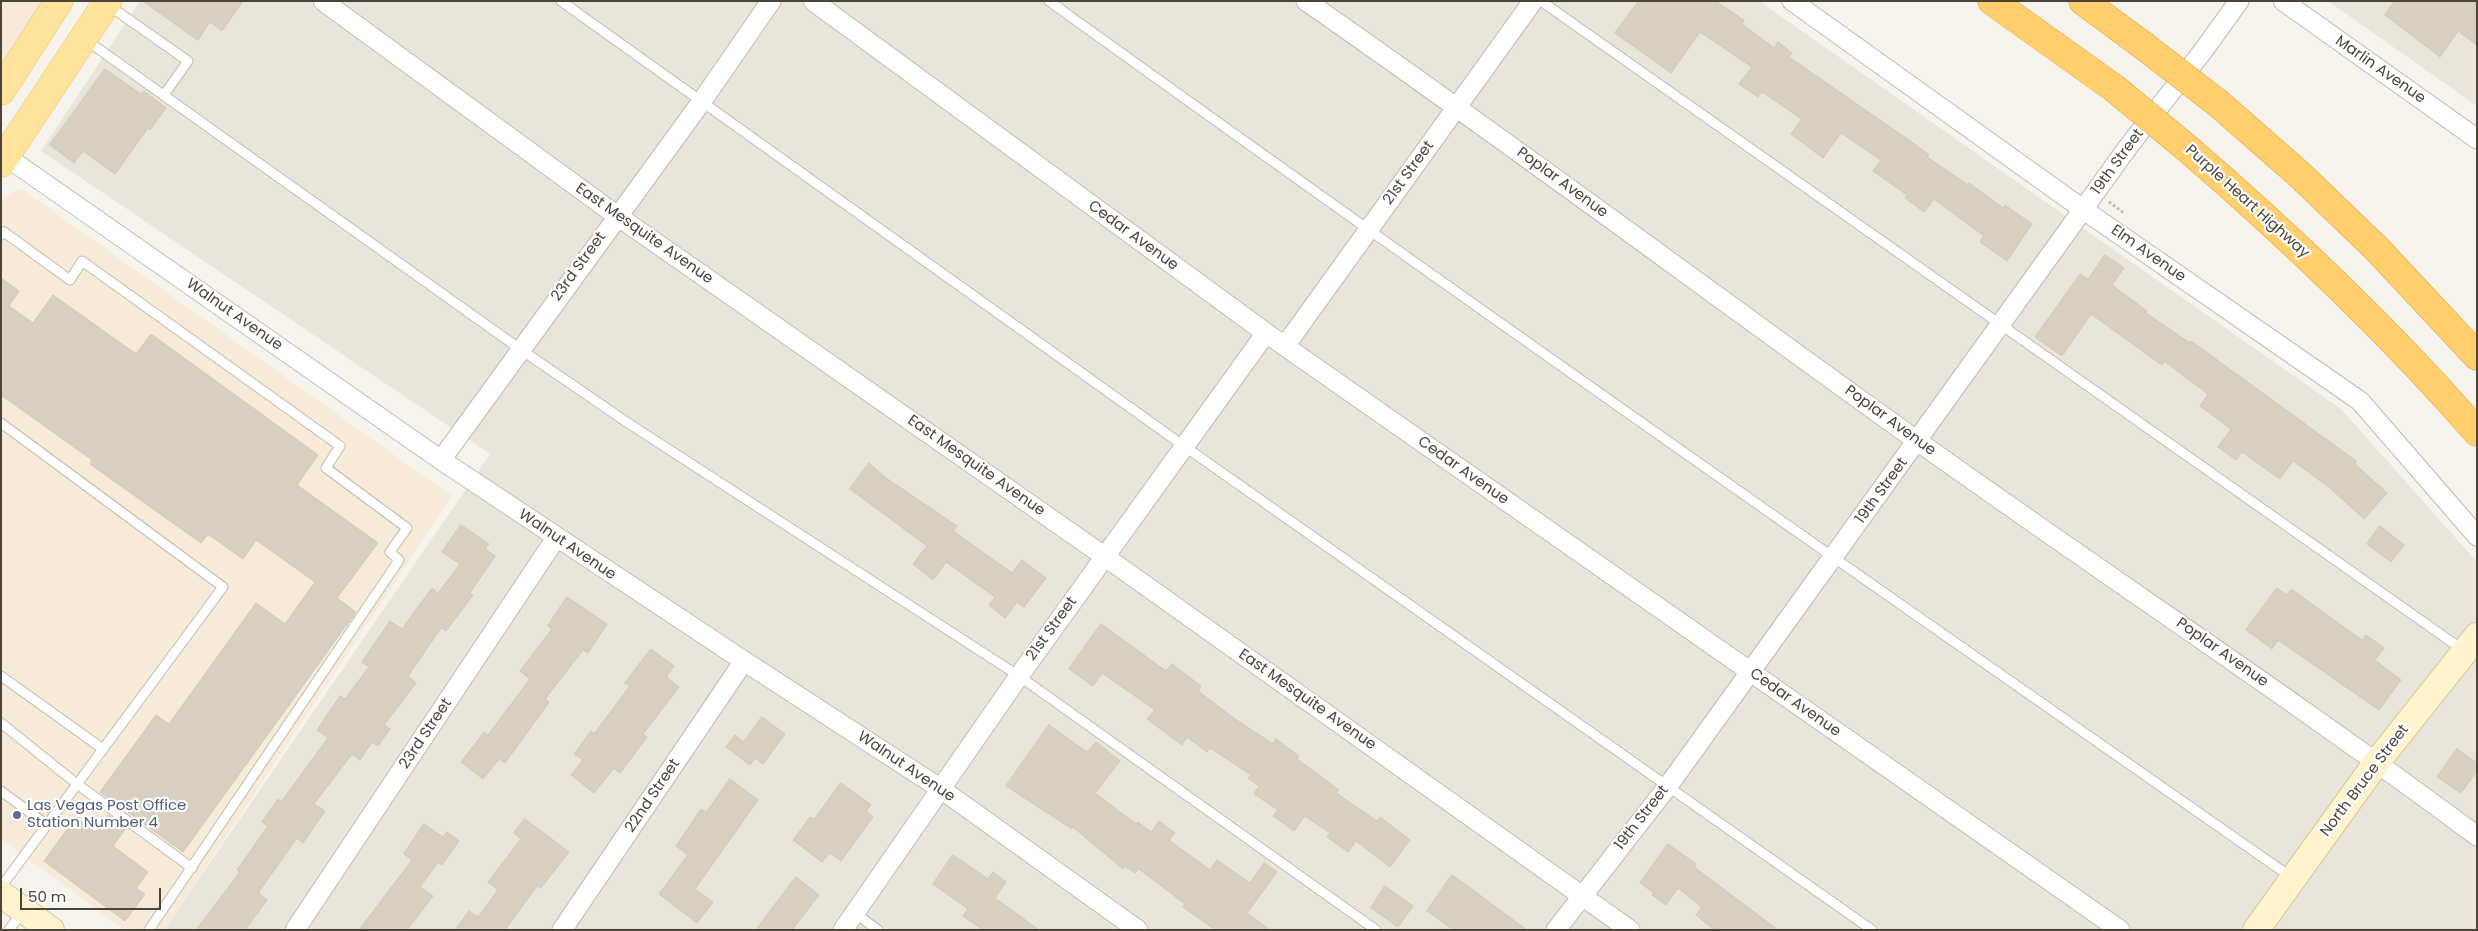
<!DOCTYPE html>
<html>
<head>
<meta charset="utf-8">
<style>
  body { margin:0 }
  #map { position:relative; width:2478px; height:931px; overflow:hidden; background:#f6f3ec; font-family:Poppins,sans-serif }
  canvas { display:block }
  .frame { position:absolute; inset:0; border:2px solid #4b4439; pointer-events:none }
  .scale { position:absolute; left:20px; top:888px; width:141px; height:22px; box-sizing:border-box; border:2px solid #4b4439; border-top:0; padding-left:6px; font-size:15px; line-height:18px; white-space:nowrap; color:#4b4439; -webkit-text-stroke:4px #fff; paint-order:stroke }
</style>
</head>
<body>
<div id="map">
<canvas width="2478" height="931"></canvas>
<div class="frame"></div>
<div class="scale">50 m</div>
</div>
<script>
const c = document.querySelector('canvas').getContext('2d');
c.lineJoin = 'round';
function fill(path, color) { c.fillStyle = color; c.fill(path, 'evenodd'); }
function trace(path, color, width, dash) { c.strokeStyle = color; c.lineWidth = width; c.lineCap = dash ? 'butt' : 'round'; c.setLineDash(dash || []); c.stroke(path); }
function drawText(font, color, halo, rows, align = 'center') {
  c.font = font + ' Poppins,sans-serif'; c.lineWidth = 4.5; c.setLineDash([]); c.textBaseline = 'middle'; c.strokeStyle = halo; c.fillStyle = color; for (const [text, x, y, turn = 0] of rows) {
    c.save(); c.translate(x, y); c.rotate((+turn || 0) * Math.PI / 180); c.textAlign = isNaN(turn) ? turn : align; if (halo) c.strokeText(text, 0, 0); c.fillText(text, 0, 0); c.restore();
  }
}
const residential = new Path2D(`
  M140 1H1759L2341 409 2477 562V930H164L490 454 41 151Z
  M2328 1H2477V106Z`);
const commercial = new Path2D(`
  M1 1H43L1 63Z
  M22 189 452 496 164 930H124L1 839V201L12 192Z`);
const building = new Path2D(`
  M143 1H243L222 31 210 22 198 40Z
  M1639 1H1715L1744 20 1742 24 1774 48 1778 42 1792 53 1789 57 1916 145 1929 155 1927 157 1968 185 1969 183 2003 208 2005 205 2032 224 2007 261 1980 242 1984 236 1934 199 1924 212 1905 198 1907 195 1873 171 1881 160 1841 133 1823 158 1791 134 1802 119 1762 92 1758 97 1739 84 1752 67 1700 32 1671 73 1615 33Z
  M2395 1H2477V45L2458 31 2440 57 2385 15Z
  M105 69 141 94 144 91 166 108 150 130 148 128 115 174 83 151 74 163 50 145Z
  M2105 255 2124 268 2112 285 2147 311 2146 313 2190 343 2191 341 2356 461 2355 464 2387 493 2364 519 2330 488 2293 461 2280 479 2242 452 2236 460 2218 447 2231 429 2200 406 2208 394 2164 361 2162 365 2091 314 2062 356 2035 337 2080 274 2088 279Z
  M1 278 19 291 9 306 33 323 53 295 136 354 151 334 318 455 297 485 378 543 337 598 356 612 183 852 100 792 156 715 169 724 256 603 285 624 315 582 256 540 243 559 208 534 201 543 90 464 92 460 1 395Z
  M869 463 886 478 957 526 953 531 1012 573 1022 560 1046 578 1024 607 1017 602 1005 618 989 605 995 597 946 562 933 580 913 564 927 546 850 489Z
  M461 525 489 544 485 549 495 556 470 593 473 595 446 631 441 628 408 676 416 683 384 725 390 729 378 746 372 742 360 760 352 754 314 804 325 811 303 843 297 838 258 893 267 900 245 930H196L240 872 237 870 268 826 262 822 278 799 281 802 328 738 317 730 340 696 345 699 369 667 362 662 390 621 402 629 432 588 438 593 460 564 442 552Z
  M2380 526 2404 545 2391 562 2367 544Z
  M2277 588 2287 595 2291 589 2362 640 2366 635 2384 648 2375 660 2401 680 2379 710 2278 640 2272 649 2246 630Z
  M567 597 607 624 588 653 583 650 545 699 549 702 505 763 499 759 483 779 461 762 484 732 488 735 530 679 520 671 552 629 548 626Z
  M1101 624 1166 671 1172 664 1201 686 1198 691 1235 719 1273 744 1276 739 1299 756 1297 759 1339 790 1336 793 1377 821 1380 817 1410 840 1390 867 1356 841 1348 852 1327 837 1330 833 1305 816 1294 831 1273 816 1278 810 1254 794 1259 786 1248 778 1251 775 1210 748 1207 752 1187 737 1182 745 1147 719 1155 710 1102 673 1093 686 1069 669Z
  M651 649 674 666 666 677 679 687 643 734 647 737 620 773 614 768 594 793 571 775 583 760 574 754 591 731 594 734 630 686 625 683Z
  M762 717 785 734 763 764 755 758 750 765 726 747 735 735 743 742Z
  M1049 725 1087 752 1096 742 1120 761 1095 793 1136 824 1138 822 1151 832 1159 821 1175 833 1169 840 1210 870 1217 860 1250 883 1264 863 1277 872 1247 913 1270 930H1215L1183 907 1185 904 1139 869 1135 873 1125 866 1123 869 1073 827 1072 829 1006 786Z
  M2457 749 2477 763V771L2461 793 2437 777Z
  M730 779 758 800 695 889 713 902 697 923 659 894 688 855 676 846 701 809 706 812Z
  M841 783 871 805 866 811 873 817 841 861 830 853 822 862 793 840 810 817 814 819Z
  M108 815 126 828 113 846 148 872 136 888 145 894 125 921 44 861 76 817 95 832Z
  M525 819 569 852 541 888 537 886 505 930H455L469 911 478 917 498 890 488 882 521 839 514 833Z
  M424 824 443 837 447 832 459 841 442 865 438 862 420 887 433 896 407 930H359L412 860 404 854Z
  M1668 844 1696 864 1694 867 1778 930H1714L1696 915 1702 907 1678 888 1666 905 1652 895 1654 893 1640 883Z
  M953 855 988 879 993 872 1006 882 995 898 1039 930H983L963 916 968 909 933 884Z
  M1452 875 1477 893 1527 930H1454L1427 911Z
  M796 877 819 895 792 930H756Z
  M1385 886 1413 906 1398 927 1371 908Z`);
const path = new Path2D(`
  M2109 202 2124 213`);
const lane = new Path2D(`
  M561 1 1184 446 1872 930
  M1049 1C1460 297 1875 587 2291 877
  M1541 1 2463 650
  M108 5 188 61 164 95
  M86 40 520 349 628 423 1019 676 1376 930
  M1 235 4 232 70 280 82 261 340 446 326 468 407 528 390 552 399 560 149 930
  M1 423 223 587 1 887
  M1 676 103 749
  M1 723 77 784 192 868
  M1 791 47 825
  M855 913 878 930
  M9 930 22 912`);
const street = new Path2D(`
  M323 1 616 215 1104 556 1630 930
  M813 1 1266 333 2120 930
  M1306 1C1512 144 1712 294 1916 440 2102 573 2293 699 2477 836
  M1792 1 2084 210 2360 401 2477 536
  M2283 1 2477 139
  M1 153 441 460 744 661 941 789 1138 930
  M1285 346 1533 1
  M441 460 702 101 771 1
  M295 930 556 538
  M562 930 744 661
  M843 930 1019 676 1266 333
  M1556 930 1668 786 2128 147 2203 51 2239 1`);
const secondary = new Path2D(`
  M1 894 51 930
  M2256 930 2377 762 2477 636`);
const primary = new Path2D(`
  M1 91 59 1
  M1 163 108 1`);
const highway = new Path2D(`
  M1992 1 2114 88
  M2083 1 2144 46
  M2219 104 2300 175 2377 249 2477 356
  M2188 149C2290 237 2388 330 2477 432`);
const highwayBridge = new Path2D(`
  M2144 46 2219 104
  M2114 88 2188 149`);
const markers = [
  [17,815,5,"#5c6f8a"]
];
const streetNames = [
  ["Marlin Avenue",2380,70,35],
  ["19th Street",2118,162,-54],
  ["21st Street",1409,173,-54],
  ["Poplar Avenue",1562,183,36],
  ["Purple Heart Highway",2247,202,42],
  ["East Mesquite Avenue",644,234,35],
  ["Cedar Avenue",1133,236,36],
  ["Elm Avenue",2148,254,35],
  ["23rd Street",579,267,-54],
  ["Walnut Avenue",234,315,35],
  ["Poplar Avenue",1890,421,36],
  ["East Mesquite Avenue",976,466,35],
  ["Cedar Avenue",1463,471,35],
  ["19th Street",1882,491,-54],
  ["Walnut Avenue",567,545,34],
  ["21st Street",1052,629,-54],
  ["Poplar Avenue",2222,653,35],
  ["East Mesquite Avenue",1307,700,35],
  ["Cedar Avenue",1795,703,35],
  ["23rd Street",426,734,-56],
  ["Walnut Avenue",906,767,34],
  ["North Bruce Street",2365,781,-53],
  ["22nd Street",653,796,-56],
  ["19th Street",1642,818,-52]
];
const serviceNames = [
  ["Las Vegas Post Office",27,806],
  ["Station Number 4",27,823]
];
fill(residential, '#eae5da');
fill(commercial, '#f7ead8');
fill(building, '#d8cfc1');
trace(building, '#d3c7b4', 1);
trace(lane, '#c2bbae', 11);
trace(street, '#c2bbae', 21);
trace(secondary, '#d6c79b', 28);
trace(primary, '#e6c16a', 29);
trace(highway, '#e0a43c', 29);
trace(path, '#c4b79f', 3, [2.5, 2.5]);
trace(lane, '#fff', 9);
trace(street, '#fff', 19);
trace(secondary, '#fff3cd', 26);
trace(primary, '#ffe39c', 28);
trace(highway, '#ffcf6e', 28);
trace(highwayBridge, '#e0a43c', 29, []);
trace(highwayBridge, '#ffcf6e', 28);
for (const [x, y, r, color] of markers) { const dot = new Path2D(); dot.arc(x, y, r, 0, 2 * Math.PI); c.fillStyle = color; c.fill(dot); trace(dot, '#fff', 2); }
drawText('15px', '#4b4439', '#fff', streetNames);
drawText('15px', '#4e5e75', '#fff', serviceNames, 'left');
</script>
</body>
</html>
